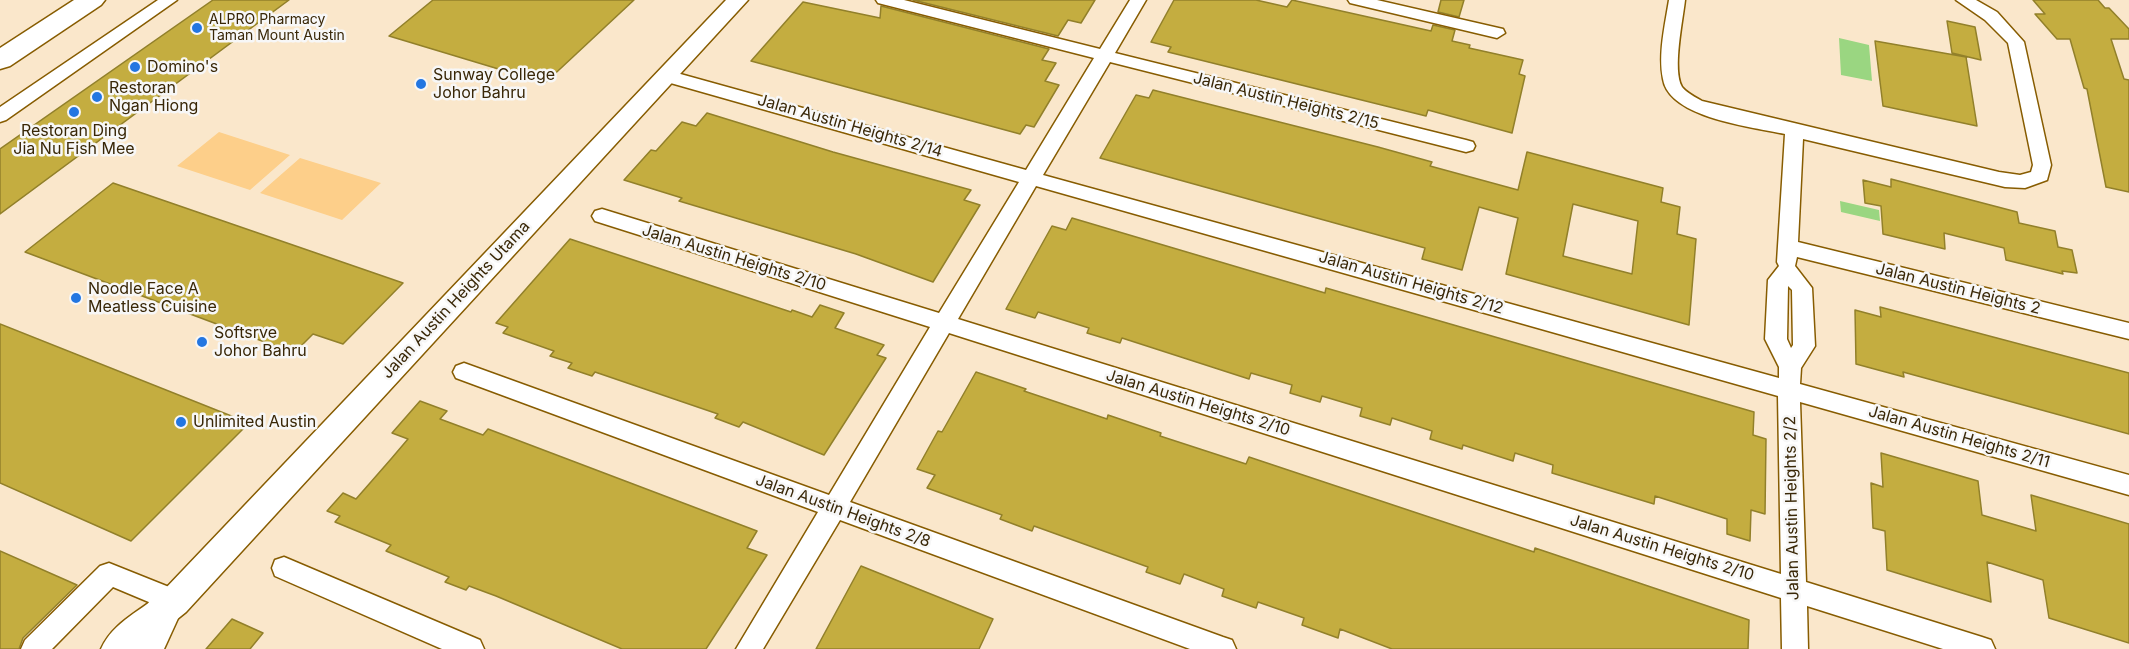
<!DOCTYPE html>
<html>
<head>
<meta charset="utf-8">
<style>
  body { margin:0 }
  canvas { display:block; background:#fae7cb }
</style>
</head>
<body>
<canvas width="2129" height="649"></canvas>
<script>
const c = document.querySelector('canvas').getContext('2d');
c.lineJoin = 'round';
function fill(path, color) { c.fillStyle = color; c.fill(path, 'evenodd'); }
function trace(path, color, width, dash) { c.strokeStyle = color; c.lineWidth = width; c.lineCap = dash ? 'butt' : 'round'; c.setLineDash(dash || []); c.stroke(path); }
function drawText(font, color, halo, rows, align = 'center') {
  c.font = font + ' Inter,sans-serif'; c.lineWidth = 5; c.setLineDash([]); c.textBaseline = 'middle'; c.strokeStyle = halo; c.fillStyle = color; for (const [text, x, y, turn = 0] of rows) {
    c.save(); c.translate(x, y); c.rotate((+turn || 0) * Math.PI / 180); c.textAlign = isNaN(turn) ? turn : align; if (halo) c.strokeText(text, 0, 0); c.fillText(text, 0, 0); c.restore();
  }
}
const green = new Path2D(`
  M219 132 290 155 250 190 177 166Z
  M300 158 381 183 342 220 260 193Z`);
const water = new Path2D(`
  M1839 38 1869 45 1872 81 1841 75Z
  M1840 201 1879 210 1880 221 1841 212Z`);
const building = new Path2D(`
  M213 0H289L0 214V149Z
  M433 0H634L545 83 389 36Z
  M913 0H1095L1081 23 1068 20 1058 36Z
  M1174 0H1256L1287 7 1292 0 1431 31 1433 25 1455 30 1452 41 1470 45 1469 48 1523 60 1519 74 1525 76 1512 133 1428 110 1426 116 1168 52 1171 47 1151 42Z
  M1441 0H1464L1459 17 1438 12Z
  M2033 0H2098L2105 8H2109L2129 29V39H2111L2124 79 2129 80V192L2106 187 2087 89 2084 88 2070 39H2057L2035 14H2045Z
  M803 2 880 18 881 6 1049 49 1042 60 1056 63 1045 81 1059 85 1034 127 1026 125 1020 134 751 61Z
  M1947 21 1975 27 1981 60 1952 53Z
  M1875 41 1966 57 1977 126 1883 106Z
  M1153 90 1378 147 1432 162 1430 166 1518 190 1527 152 1663 188 1661 202 1680 207 1677 234 1696 239 1689 325 1506 274 1518 218 1479 207 1462 270 1422 259 1425 248 1100 158 1136 95 1149 98ZM1573 204 1638 221 1632 274 1563 256Z
  M707 113 833 152 971 190 964 200 980 205 933 282 856 254 679 201 682 198 624 180 651 150 656 151 682 122 696 126Z
  M1891 179 2017 212 2019 223 2055 231 2058 247 2072 250 2077 273 2062 271 2063 274 2006 260 2004 248 1944 233 1945 249 1883 234 1881 206 1865 203 1863 180 1891 187Z
  M113 183 403 283 343 344 313 334 294 353 25 252Z
  M1072 218 1325 293 1326 288 1754 412 1753 435 1766 439 1765 514 1751 510 1750 541 1727 534V519L1655 496 1654 504 1552 473 1553 465 1515 453 1513 461 1463 445 1462 449 1430 439 1432 431 1392 418 1390 425 1360 416 1362 408 1322 396 1320 402 1290 393 1292 385 1251 373 1249 379 1122 338 1120 343 1087 333 1089 328 1038 312 1035 318 1006 309 1052 226 1066 230Z
  M570 239 791 312 792 310 812 317 820 305 844 313 835 328 884 345 877 355 886 358 824 455 743 422 739 427 715 418 718 414 595 372 592 376 568 368 572 363 550 356 554 351 503 333 508 327 496 323Z
  M1880 307 2129 373V434L1903 372 1904 377 1856 364 1855 310 1881 317Z
  M0 324 249 423 131 541 0 483Z
  M976 372 1026 389 1024 391 1107 419 1108 415 1161 433 1160 436 1246 464 1249 457 1534 552 1535 548 1749 620 1748 649H1392L1340 629 1338 638 1302 625 1304 618 1258 602 1256 608 1222 596 1224 589 1184 574 1180 584 1146 572 1148 567 1034 526 1032 531 1000 519 1002 515 927 488 935 475 917 469 938 431 942 432Z
  M420 401 447 411 440 419 483 435 488 429 757 531 747 548 767 555 706 649H622L496 596 469 586 466 590 445 582 449 577 386 551 391 545 335 522 340 516 327 511 343 493 356 499 391 459 408 439 392 433Z
  M1881 453 1978 481 1982 515 2036 531 2031 495 2129 524V643L2049 618 2043 580 1987 562 1991 602 1887 570 1885 531 1873 528 1871 483 1883 487Z
  M0 551 77 585 23 638 19 649H0Z
  M861 566 993 619 979 649H816Z
  M232 619 263 633 250 649H206Z`);
const minor = new Path2D(`
  M158 0H177L6 120 0 122V107Z
  M876 0H904L1100 49 1130 0H1146L1115 53 1466 140 1473 142 1475 146 1473 150 1466 152 1110 62 1043 175 1779 378V367L1765 339 1768 280 1779 266 1777 262 1785 134C1753 127 1669 118 1663 79 1658 54 1665 25 1669 0H1685C1683 19 1672 70 1682 87 1687 93 1695 97 1702 101L1999 172 2020 175 2031 172 2033 165 2008 43 1985 20 1956 0H1976L1997 12 2024 42 2051 165 2047 180 2025 188 2005 187 1803 139 1798 242 2129 323V339L1797 257 1795 266 1812 288 1815 346 1801 368 1800 384 2129 475V495L1800 402 1806 582 1982 637 1991 640 1995 649H1943L1807 606 1808 649H1782L1781 598 949 333 850 502 1223 637 1232 640 1236 649H1190L840 520 763 649H736L818 512 456 378 453 372 456 366 464 363 829 495 930 327 595 221 592 216 595 211 602 209 939 313 1019 182 660 80 657 76 666 70 1026 170 1094 58 878 3ZM1036 186 1778 396 1781 574 958 319ZM1788 286 1792 290 1793 345 1791 348 1787 339Z
  M1348 0H1377L1503 29 1505 33 1497 38 1350 3Z
  M284 557 480 640 484 649H442L275 576 272 568 275 560Z
  M109 563 184 593 188 601 184 609 175 613 113 587 52 649H21L25 640 100 566Z`);
const tertiary = new Path2D(`
  M726 0H748L186 612 140 649H101C114 620 143 611 164 590Z`);
const secondary = new Path2D(`
  M162 597 175 602 180 614 164 649H128L149 602Z`);
const primary = new Path2D(`
  M74 0H105L101 5 10 66 0 69V48Z`);
const markers = [
  [197,28,6,"#2376e1"],
  [135,67,6,"#2376e1"],
  [421,84,6,"#2376e1"],
  [97,97,6,"#2376e1"],
  [74,112,6,"#2376e1"],
  [76,298,6,"#2376e1"],
  [202,342,6,"#2376e1"],
  [181,422,6,"#2376e1"]
];
const farPoinames = [
  ["ALPRO Pharmacy",209,20],
  ["Taman Mount Austin",209,36]
];
const poiNames = [
  ["Domino's",147,67],
  ["Sunway College",433,75],
  ["Johor Bahru",433,93],
  ["Restoran",109,88],
  ["Ngan Hiong",109,106],
  ["Restoran Ding",74,131,"center"],
  ["Jia Nu Fish Mee",74,149,"center"],
  ["Noodle Face A",88,289],
  ["Meatless Cuisine",88,307],
  ["Softsrve",214,333],
  ["Johor Bahru",214,351],
  ["Unlimited Austin",193,422]
];
const streetNames = [
  ["Jalan Austin Heights 2/15",1286,101,14],
  ["Jalan Austin Heights 2/14",850,126,16],
  ["Jalan Austin Heights 2/10",734,258,17],
  ["Jalan Austin Heights 2/12",1411,283,16],
  ["Jalan Austin Heights 2",1958,289,14],
  ["Jalan Austin Heights Utama",456,300,-47],
  ["Jalan Austin Heights 2/10",1198,403,17],
  ["Jalan Austin Heights 2/11",1959,437,16],
  ["Jalan Austin Heights 2/2",1792,508,-91],
  ["Jalan Austin Heights 2/8",843,511,20],
  ["Jalan Austin Heights 2/10",1662,548,17]
];
fill(green, '#fdcf8a');
fill(water, '#9ad681');
fill(building, '#c4ad40');
trace(building, '#92802a', 1.5);
trace(minor, '#875c01', 3);
trace(tertiary, '#875c01', 3);
trace(secondary, '#875c01', 3);
trace(primary, '#875c01', 3);
fill(minor, '#fff');
fill(tertiary, '#fff');
fill(secondary, '#fff');
fill(primary, '#fff');
for (const [x, y, r, color] of markers) { const dot = new Path2D(); dot.arc(x, y, r, 0, 2 * Math.PI); c.fillStyle = color; c.fill(dot); trace(dot, '#f7f7f7', 2); }
drawText('14px', '#392707', '#f7f7f7', farPoinames, 'left');
drawText('16px', '#392707', '#f7f7f7', poiNames, 'left');
drawText('16px', '#392707', '#f7f7f7', streetNames);
</script>
</body>
</html>
